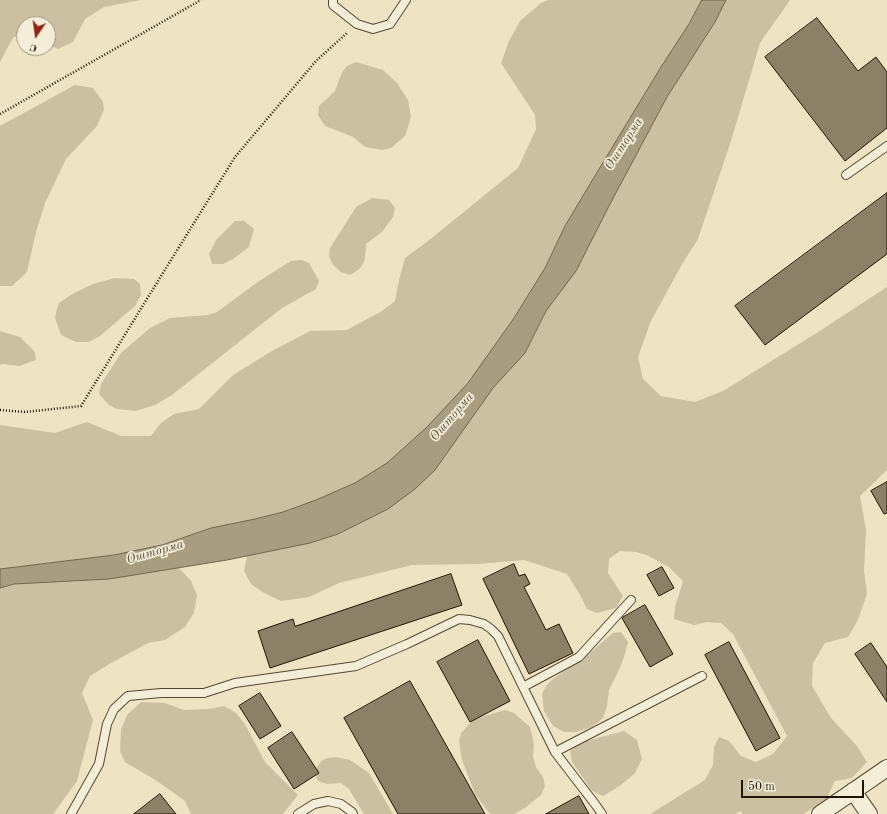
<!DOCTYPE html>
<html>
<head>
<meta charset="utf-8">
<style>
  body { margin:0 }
  #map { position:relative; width:887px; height:814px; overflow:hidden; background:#eee4c3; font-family:"Old Standard TT",serif }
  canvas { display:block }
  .north { position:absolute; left:16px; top:16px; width:40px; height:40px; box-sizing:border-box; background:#f4edd8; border:1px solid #a09682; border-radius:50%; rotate:193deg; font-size:11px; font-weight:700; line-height:16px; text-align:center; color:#221402 }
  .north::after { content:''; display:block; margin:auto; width:14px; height:18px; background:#8f2418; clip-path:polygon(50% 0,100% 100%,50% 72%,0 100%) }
  .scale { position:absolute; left:741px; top:780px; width:123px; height:18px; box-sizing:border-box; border:2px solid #221402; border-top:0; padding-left:5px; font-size:12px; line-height:14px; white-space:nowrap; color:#221402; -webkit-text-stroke:3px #f4edd8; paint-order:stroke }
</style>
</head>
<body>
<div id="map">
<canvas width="887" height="814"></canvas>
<div class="north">С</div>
<div class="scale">50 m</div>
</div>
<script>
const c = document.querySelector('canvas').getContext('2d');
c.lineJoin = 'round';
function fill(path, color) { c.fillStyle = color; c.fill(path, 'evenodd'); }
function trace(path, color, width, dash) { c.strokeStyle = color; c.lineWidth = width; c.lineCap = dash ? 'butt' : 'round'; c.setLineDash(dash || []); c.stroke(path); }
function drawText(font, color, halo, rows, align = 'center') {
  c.font = font + ' "Old Standard TT",serif'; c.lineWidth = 3.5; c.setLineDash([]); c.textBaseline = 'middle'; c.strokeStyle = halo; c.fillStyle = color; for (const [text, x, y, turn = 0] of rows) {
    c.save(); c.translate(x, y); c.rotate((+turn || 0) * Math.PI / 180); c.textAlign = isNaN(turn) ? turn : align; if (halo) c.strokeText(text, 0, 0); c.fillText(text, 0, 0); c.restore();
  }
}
const green = new Path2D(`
  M0 0H141L104 7 85 19 73 42 58 49 48 45V24H24V32L13 38 0 62Z
  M548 0H790L760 43 731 141 698 239 681 266 651 321 638 357 643 379 661 396 695 402 723 391 815 334 887 287V470L860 496 866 530 864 571 867 594 857 622 848 637 825 643 813 663 812 686 831 718 857 746 867 762 852 778 835 781 827 798 804 814H742L741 811 735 814H650L705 780 713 765 714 747 719 737 729 741 741 756 756 762 773 754 787 736 733 634 721 623 707 622 694 625 674 619 675 607 683 581 669 567 647 555 636 552 620 551 609 559 608 573 623 596 616 608 597 613 587 609 579 593 567 574 524 560 478 564 412 565 339 583 309 597 281 601 264 593 251 584 244 571 247 556 264 541 255 520 211 528 162 545 153 549 163 564 179 568 191 581 197 595 194 613 185 627 165 640 148 643 111 663 90 676 82 693 93 720 77 781 53 814H0V425L55 433 87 422 121 436H151L161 423 174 414 199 409 233 375 272 351 310 331 347 330 382 311 395 301 399 280 405 258 428 241 518 168 536 129 535 115 501 63 509 41 520 21 541 3Z
  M356 62 383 70 397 83 408 100 411 117 405 136 391 148 382 150 365 147 353 137 325 126 318 115 319 106 335 91 342 72 347 66Z
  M75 85 93 88 103 102 104 110 97 126 66 159 45 203 36 232 27 272 12 286H0V126Z
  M372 198 389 200 395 208 393 217 382 232 366 244C365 260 366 267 350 275L341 272 333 265 329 257 330 248 356 207Z
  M235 221H244L254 229 249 247 233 259 223 264H212L209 254 216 240Z
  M301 260 309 263 319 281 316 289 282 308 172 395 155 405 136 411 117 409 109 405 99 394 101 384 121 353 150 328 170 318 208 315 217 312 259 281 291 261Z
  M115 278 134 279 140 284 141 295 135 306 100 336 89 342H76L61 335 55 318 57 309 59 303 74 293 93 284Z
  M0 331 20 337 35 352 36 360 19 366 3 364 0 365Z
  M621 632 628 642 625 654 620 668 609 690 607 706 603 718 592 727 577 732H564L553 726 544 711 542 694 546 686 554 678 586 656 613 633Z
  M141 702 165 703 184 710 209 709 224 706 236 713 245 724 265 762 298 795 283 814H191L185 801 157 781 125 762 120 751 121 730 127 715Z
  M505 710 514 713 530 727 534 744 533 756 536 767 543 777 545 786 541 795 525 808 514 814H490L475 794 462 760 459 742 461 733 474 719Z
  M624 731 637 740 642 759 635 773 621 785 603 796 592 791 572 762 570 751 582 742Z
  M336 757 350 760 369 773 393 814H364L349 789 341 783 327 784 318 781 315 772C320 760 323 758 336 757Z`);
const water = new Path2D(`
  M702 0H726L715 22 667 97 610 204 576 271 546 311 525 353 493 388 435 470 415 489 388 509 338 534 310 543 227 560 109 579 14 584 0 588V569L114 555 162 545 211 528 255 519 283 512 316 500 355 483 387 463 427 427 468 383 514 318 545 268 565 226 590 184 661 67 689 24Z`);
const building = new Path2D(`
  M817 18 858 71 876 57 887 72V128L845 161 765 57Z
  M887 193V254L765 345 735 306Z
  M887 482V513L884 514 871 491Z
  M514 564 519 576 525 574 530 584 524 587 546 630 559 624 573 653 529 674 483 579Z
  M662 567 674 588 659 596 647 575Z
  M451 574 462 605 270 668 258 631 293 619 295 626Z
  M645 605 673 654 650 667 622 618Z
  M478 640 510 701 470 722 437 662Z
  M729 642 780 738 756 751 705 655Z
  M871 643 887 667V702L855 654Z
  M410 681 485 814H398L344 718Z
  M260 693 281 726 260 739 239 706Z
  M292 732 319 773 294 789 268 748Z
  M160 794 176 814H134Z
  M579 796 589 814H546Z`);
const path = new Path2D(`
  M0 114 201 0
  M0 410 25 412 81 406 158 281 235 157 316 61 348 32`);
const service = new Path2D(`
  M333 0V5L357 24 373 29 390 24 406 0
  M846 175 887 146
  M523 687 579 657 631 600
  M555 752 702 676
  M71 814 99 764 107 724 114 709 128 696 161 693H204L235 683 356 666 407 644 459 619 470 620 484 624 491 629 498 636 555 752 595 804 602 814
  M298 814 314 804 328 801 341 804 352 812 353 814`);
const minor = new Path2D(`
  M853 791 869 814
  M820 814 887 768`);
const waterNames = [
  ["Ошторма",624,144,-57],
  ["Ошторма",452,417,-49],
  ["Ошторма",155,552,-16]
];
fill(green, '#cbc1a2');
fill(water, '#a99d81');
trace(water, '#73664e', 1);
fill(building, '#8c8066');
trace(building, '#221402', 1);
trace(service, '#554832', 10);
trace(minor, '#554832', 18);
trace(path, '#221402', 2.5, [1, 2]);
trace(service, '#f4edd8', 8);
trace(minor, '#f4edd8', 16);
drawText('italic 13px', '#5f523b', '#f4edd8', waterNames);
</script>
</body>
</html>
